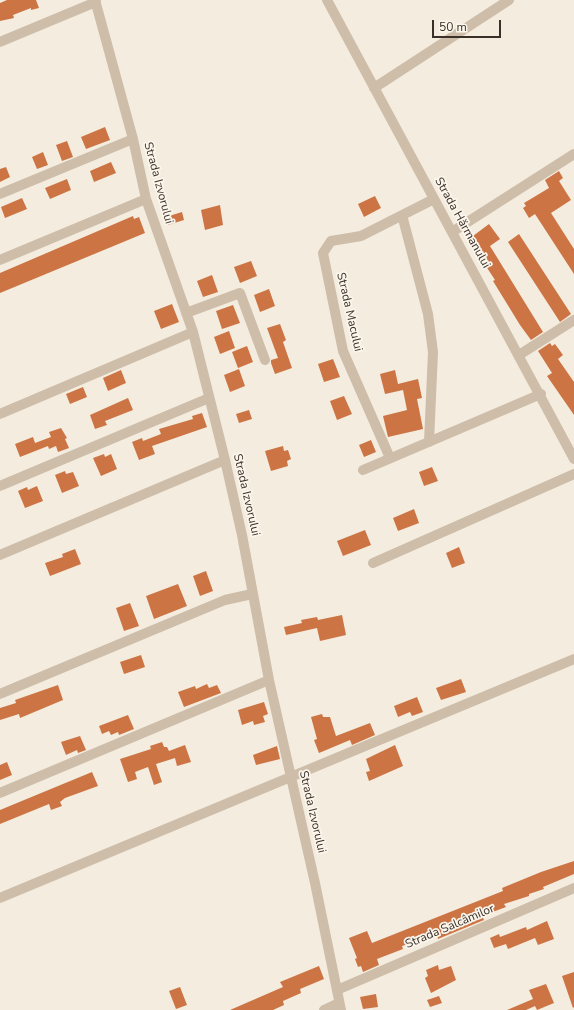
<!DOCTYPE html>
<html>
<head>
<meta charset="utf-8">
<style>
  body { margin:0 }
  #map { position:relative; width:574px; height:1010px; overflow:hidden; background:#f4ecde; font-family:"Nunito Sans",sans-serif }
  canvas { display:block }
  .scale { position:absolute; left:432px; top:20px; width:69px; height:18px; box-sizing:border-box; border:2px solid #3a3029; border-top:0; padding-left:5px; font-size:12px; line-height:14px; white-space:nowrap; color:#3a3029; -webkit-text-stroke:3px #fbf5eb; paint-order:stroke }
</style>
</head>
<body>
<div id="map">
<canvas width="574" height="1010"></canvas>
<div class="scale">50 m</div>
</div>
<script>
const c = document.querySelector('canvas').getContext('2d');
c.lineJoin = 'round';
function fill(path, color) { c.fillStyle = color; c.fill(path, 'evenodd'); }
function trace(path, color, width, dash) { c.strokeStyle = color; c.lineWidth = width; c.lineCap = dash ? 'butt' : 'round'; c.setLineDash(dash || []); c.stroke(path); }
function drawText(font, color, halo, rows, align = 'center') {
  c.font = font + ' "Nunito Sans",sans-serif'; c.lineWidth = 3.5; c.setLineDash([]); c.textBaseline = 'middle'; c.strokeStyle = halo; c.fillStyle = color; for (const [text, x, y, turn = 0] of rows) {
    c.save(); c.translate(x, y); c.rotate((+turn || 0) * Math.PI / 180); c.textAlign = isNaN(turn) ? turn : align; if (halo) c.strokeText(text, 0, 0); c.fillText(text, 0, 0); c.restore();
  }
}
const building = new Path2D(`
  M7 0H36L39 8 31 10V8L13 15 14 18 0 21V3Z
  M105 127 110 140 86 149 81 137Z
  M67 141 73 157 62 161 56 145Z
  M43 152 48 165 37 169 32 157Z
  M111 162 116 173 94 182 90 171Z
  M6 167 10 177 0 182V169Z
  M559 171 563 178 559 181 571 200 551 213 574 249V274L535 214 529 218 523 208 526 206 524 203 549 188 545 180Z
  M67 179 71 190 50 199 45 188Z
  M375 196 381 208 364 217 358 204Z
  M22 198 27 209 5 218 1 207Z
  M220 205 223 225 205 230 201 210Z
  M182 212 184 220 168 225 166 217Z
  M133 216 134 219 139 217 145 233 0 293V273Z
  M489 224 500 239 490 246 543 332 531 340 520 325 493 281 495 280 480 257H481L469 239Z
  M519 234 571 314 560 322 508 242Z
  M251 261 257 276 240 283 234 267Z
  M212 275 218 292 203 297 197 281Z
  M269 289 275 306 260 312 254 295Z
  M172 304 179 322 161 329 154 311Z
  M233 305 240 323 222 329 216 311Z
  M280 324 286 340 283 342 292 368 275 374 271 363V360L278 358 267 328Z
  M229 331 235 348 220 354 214 337Z
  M550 343 552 346 555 344 563 355 558 359 574 382V415L547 376 552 373 538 351Z
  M247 346 253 362 238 368 232 352Z
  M333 359 340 377 324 382 318 364Z
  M239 369 245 386 230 392 224 375Z
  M121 370 126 383 108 391 103 378Z
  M395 370 398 384 418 379 422 398 417 399 423 429 388 437 383 416 407 410 403 390 385 394 380 374Z
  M83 387 87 397 70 404 66 394Z
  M344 396 352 414 337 420 330 401Z
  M128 398 133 410 105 421 107 425 95 429 90 415Z
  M249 410 252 419 239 423 236 414Z
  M202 413 207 427 152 446 155 454 139 460 132 442 142 438 143 441 161 434 159 429 193 419 192 416Z
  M61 428 67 438 65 439 69 448 58 452 56 446 49 449 48 446 20 457 15 444 33 437 35 443 51 437 49 432Z
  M371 440 376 452 364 457 359 445Z
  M283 446 284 451 288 450 291 459 287 461 288 466 271 471 265 451Z
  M104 454 105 457 111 454 117 469 101 476 93 458Z
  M432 467 438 481 424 486 419 472Z
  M65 471 66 474 73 472 79 486 62 493 55 475Z
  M37 486 43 501 25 508 18 491 27 487 28 490Z
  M414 509 419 523 398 531 393 518Z
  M365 530 371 545 343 556 337 541Z
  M459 547 465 563 452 568 446 553Z
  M75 549 81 564 50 576 45 563 63 557 62 554Z
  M206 571 213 591 200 596 193 576Z
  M178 584 187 606 154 619 146 596Z
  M130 603 139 626 124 631 116 608Z
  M342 615 346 635 320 641 317 628 286 635 284 627 302 623 301 620 317 617 318 620Z
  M141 655 145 667 124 674 120 662Z
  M461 679 466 692 441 700 436 688Z
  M207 684 209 688 217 685 221 693 184 707 178 692 195 686 196 689Z
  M58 685 63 700 20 718 19 714 0 720V708L16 703 15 700Z
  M417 697 423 712 412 716 410 712 398 717 394 706Z
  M264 702 268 714 263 716 265 722 254 725 253 721 242 725 238 710Z
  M322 714 323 717H330L336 736 370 723 375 735 352 745 350 740 319 753 314 740 317 739 311 717Z
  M128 715 134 729 119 735 118 732 111 735 109 731 102 734 99 726Z
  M80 736 86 750 78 753 77 750 66 755 61 742Z
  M162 742 164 747H167L169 751 185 745 191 762 177 766 175 758 156 764 162 782 154 785 148 767 135 772 137 779 128 782 120 759 151 749 150 746Z
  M395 745 403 766 369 781 366 772 370 771 366 759Z
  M277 746 280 759 256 765 253 755Z
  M7 762 12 775 0 780V765Z
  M92 772 98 786 65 798 60 802 62 806 51 810 49 804 0 824V810Z
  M574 861V874L543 887 544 889 529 894V896L504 904 506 907 482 916 484 920 438 939 437 936 419 943 418 941 402 946 403 949 377 959 379 965 363 972 361 966 358 967 355 959 357 958 349 938 367 931 372 943 503 891 502 888 541 872Z
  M547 921 554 939 538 945 535 938 508 949 506 944 494 948 490 938 499 934 500 937 526 927 527 930Z
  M438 965 439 970 451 966 456 980 431 993 425 978 428 976 426 970Z
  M319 966 324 979 300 989 301 993 283 1001 284 1005 273 1010H230L283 987 280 982Z
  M574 972V1007L573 1008 562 976Z
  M546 984 554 1003 537 1010 535 1006 526 1010H507L533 999 529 990Z
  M180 987 187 1005 176 1009 169 991Z
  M376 994 378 1007 363 1009 360 997Z
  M439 996 442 1003 430 1007 427 1000Z`);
const street = new Path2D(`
  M95 0 133 139 146 199 193 332 225 460 242 535 269 680 315 883 341 1010
  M327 0 574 459
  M0 42 96 2
  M374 88 509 0
  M0 194 133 139
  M402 215 428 314 433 352 429 442
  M452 232 574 154
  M0 260 146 199
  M186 313 240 293 265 360
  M519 355 574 320
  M0 414 193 332
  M390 458 343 351 323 253 331 241 361 236 434 199
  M363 470 541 394
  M0 486 209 398
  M0 555 225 460
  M373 563 574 474
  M0 694 225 600 252 594
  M0 793 269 680
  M0 898 574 659
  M337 990 574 888
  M324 1010 339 1003`);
const streetNames = [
  ["Strada Izvorului",158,183,75],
  ["Strada Hărmanului",462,223,61],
  ["Strada Macului",349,312,77],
  ["Strada Izvorului",246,495,77],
  ["Strada Izvorului",312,812,77],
  ["Strada Salcâmilor",450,927,-23]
];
fill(building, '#cc7444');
trace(street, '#cdbda9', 10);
drawText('12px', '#3a3029', '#fbf5eb', streetNames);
</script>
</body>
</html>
